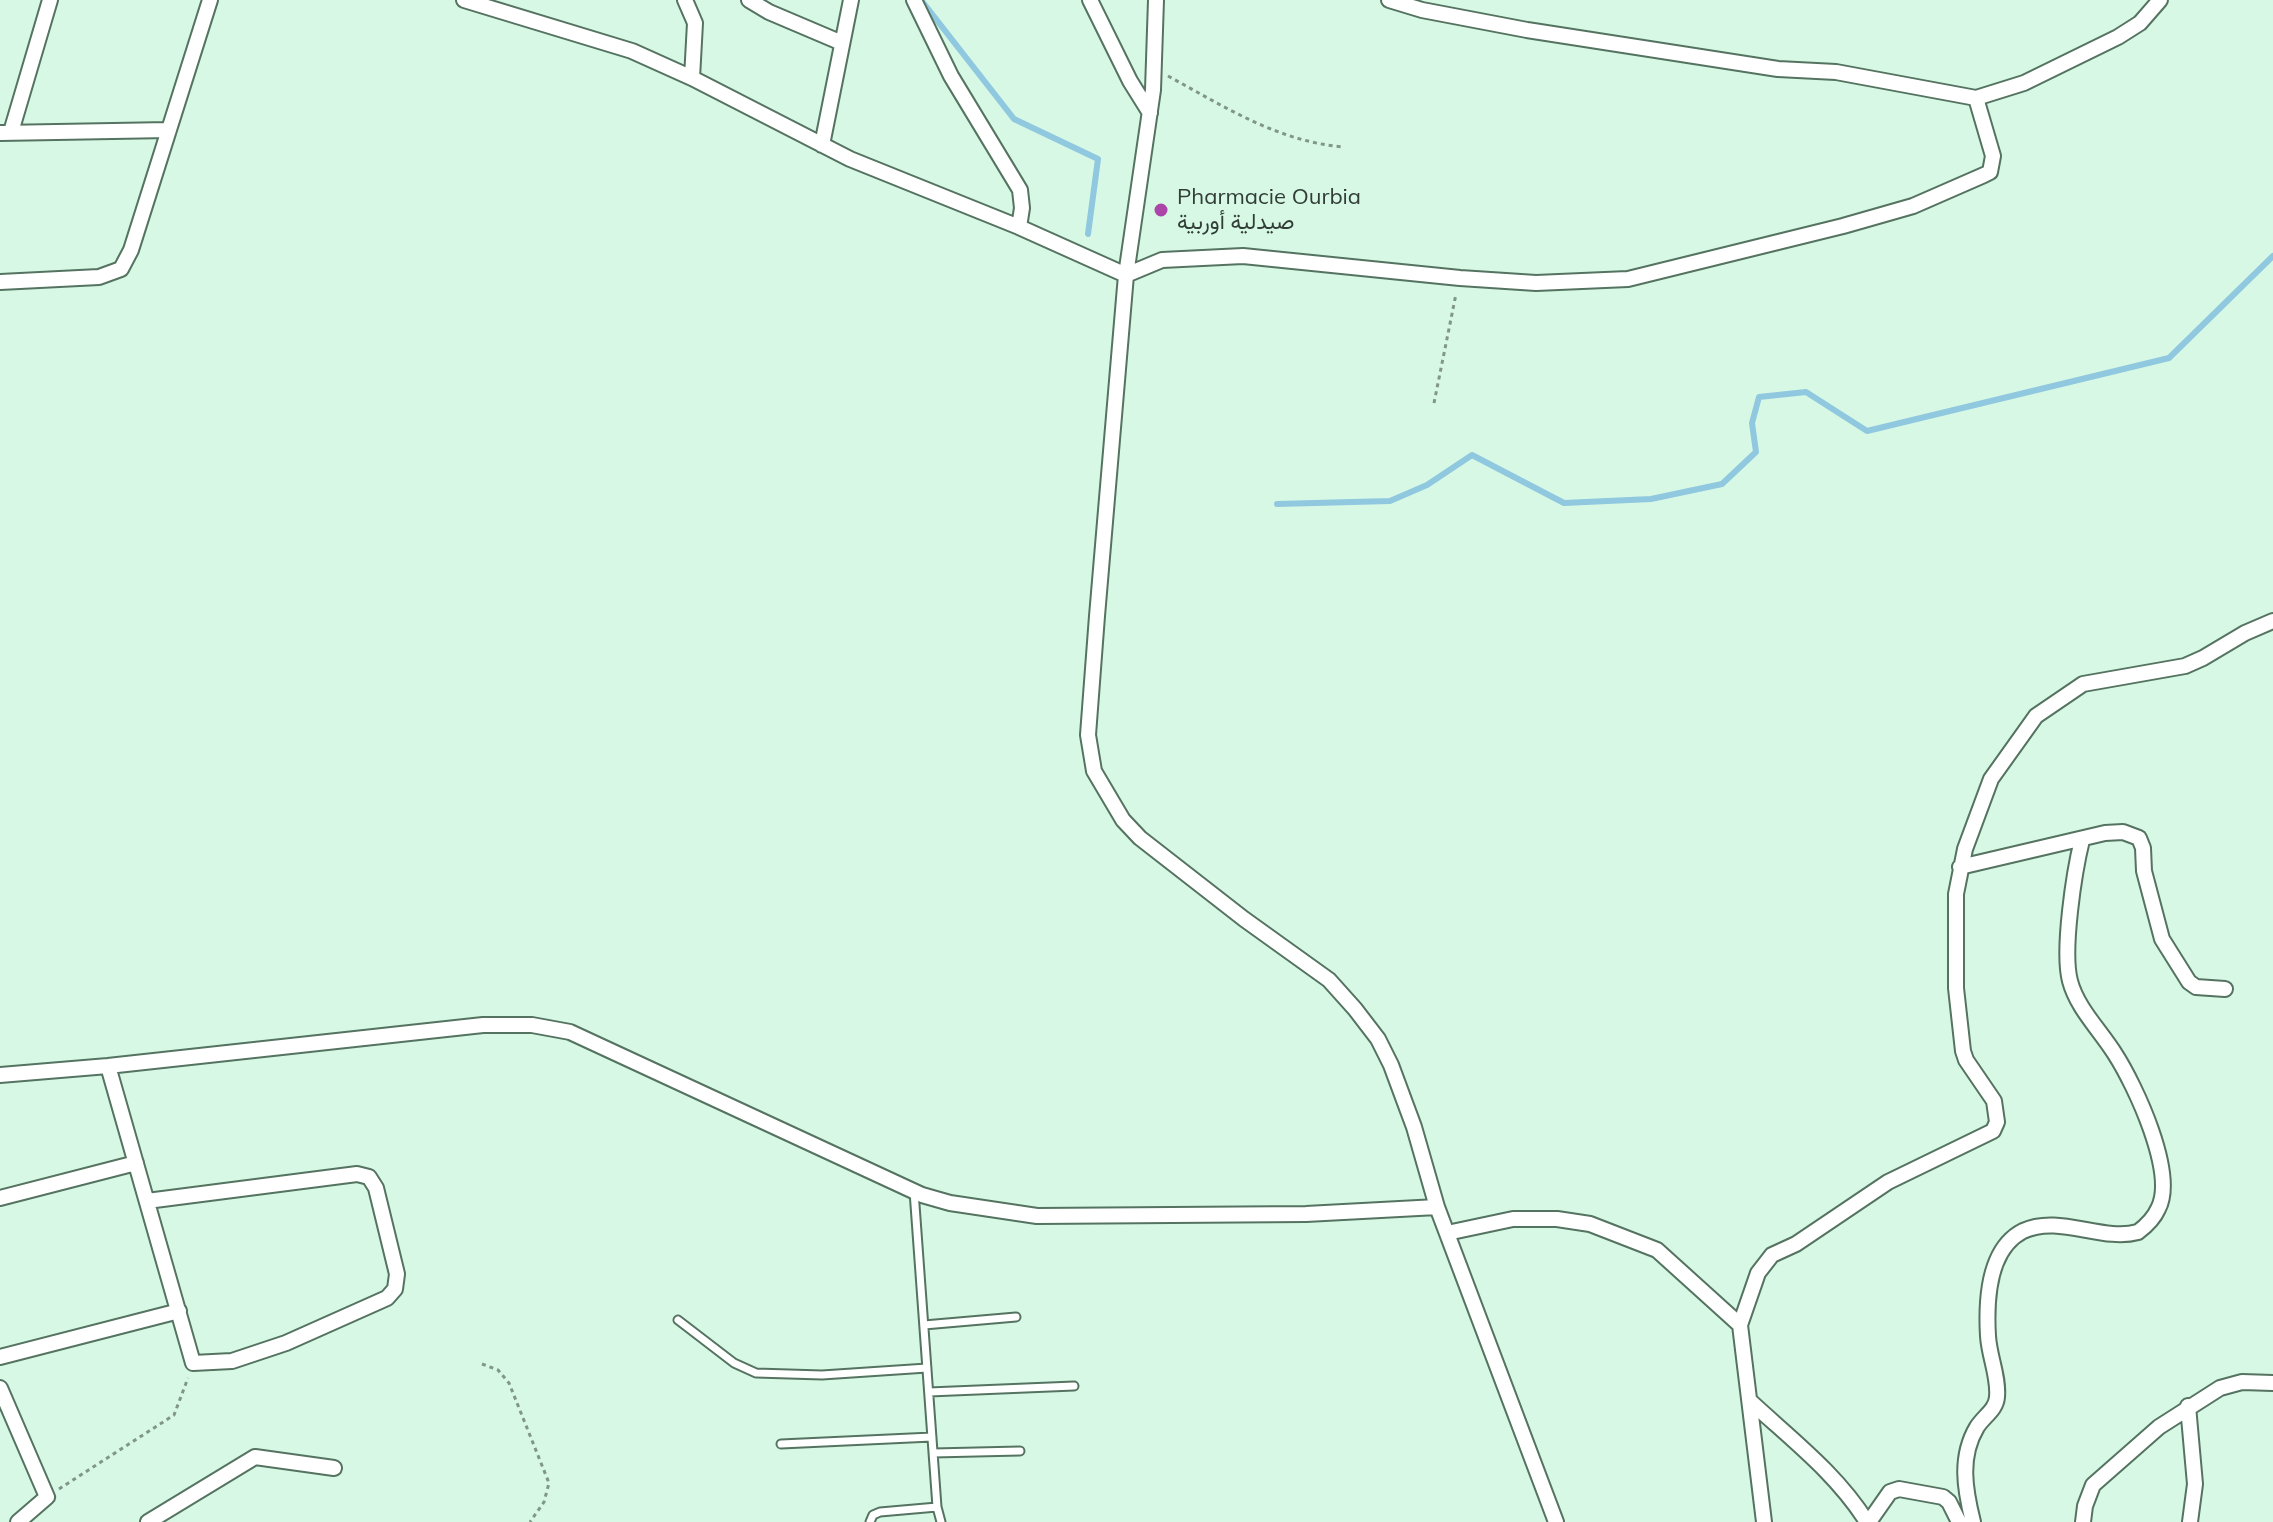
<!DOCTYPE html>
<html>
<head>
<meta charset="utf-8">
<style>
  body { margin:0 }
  canvas { display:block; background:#d7f8e4 }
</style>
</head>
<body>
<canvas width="2273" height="1522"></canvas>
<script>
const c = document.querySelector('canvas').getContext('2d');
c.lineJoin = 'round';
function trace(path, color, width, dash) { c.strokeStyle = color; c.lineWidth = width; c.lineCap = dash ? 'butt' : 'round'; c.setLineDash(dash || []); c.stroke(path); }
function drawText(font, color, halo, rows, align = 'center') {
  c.font = font + ' Mulish,Vazirmatn,sans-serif'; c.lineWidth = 8; c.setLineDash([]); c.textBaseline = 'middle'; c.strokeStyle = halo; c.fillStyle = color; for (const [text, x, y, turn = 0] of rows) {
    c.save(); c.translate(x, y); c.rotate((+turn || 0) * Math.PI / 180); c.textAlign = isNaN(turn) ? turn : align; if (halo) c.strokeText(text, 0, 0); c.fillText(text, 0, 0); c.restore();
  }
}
const stream = new Path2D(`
  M921 0 1014 119 1098 159 1088 234
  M1277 504 1390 501 1427 485 1472 455 1564 503 1651 499 1722 484 1756 452 1752 423 1759 397 1806 392 1867 431 2169 358 2273 256`);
const path = new Path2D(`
  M1168 76C1225 107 1277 141 1343 147
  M1434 403 1456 294
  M482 1364 498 1370 509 1383 549 1483 544 1502 530 1522
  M59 1489 174 1415 188 1378`);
const service = new Path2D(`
  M914 1191 937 1507 941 1522
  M678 1320 734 1363 756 1373 822 1375 927 1368
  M924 1325 1016 1317
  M929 1392 1074 1386
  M781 1444 932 1437
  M933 1453 1020 1451
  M870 1522 873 1515 880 1512 937 1507`);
const minor = new Path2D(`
  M464 0 632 51 692 78 850 159 1019 227 1126 275 1162 260 1243 256 1460 278 1536 283 1628 279 1843 226 1913 206 1984 175 1990 172 1993 156 1976 98
  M685 0 695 23 692 78
  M749 0 769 12 842 43
  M914 0 951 76 1020 190 1022 208 1019 227
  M1090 0 1130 81 1150 113
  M1156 0 1153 90 1126 275 1097 616 1088 735 1094 771 1123 820 1140 838 1244 919 1329 980 1355 1009 1378 1039 1391 1065 1414 1127 1437 1207 1556 1522
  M1389 0 1422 10 1527 30 1778 69 1836 72 1976 98 2024 83 2118 37 2140 23 2160 0
  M11 132 50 0
  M0 133 169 130
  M822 145 851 0
  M0 282 99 277 121 269 131 250 210 0
  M1960 867 2105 833 2123 832 2139 838 2143 848 2144 871 2162 939 2189 982 2196 987 2225 989
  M108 1066 193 1363 232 1361 286 1343 387 1298 395 1289 397 1274 376 1188 369 1177 357 1174 147 1201
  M0 1075 108 1066 483 1025H532L570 1032 922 1195 950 1203 1037 1216 1306 1214 1437 1207
  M0 1198 136 1163
  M1447 1233 1513 1219H1557L1590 1224 1657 1250 1740 1325
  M0 1357 179 1311
  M0 1388 47 1497 18 1522
  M1750 1401C1792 1440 1836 1473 1867 1522
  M2188 1406 2195 1484 2190 1522
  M148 1522 255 1457 334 1468
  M1764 1522 1740 1325 1758 1273 1772 1255 1796 1244 1888 1182 1993 1131 1997 1122 1994 1101 1966 1060 1963 1051 1956 988V894L1965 849 1991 779 2036 716 2083 684 2185 666 2203 658 2245 633 2273 621
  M1869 1522 1890 1492 1899 1489 1943 1497 1949 1502 1959 1522
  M1973 1522C1965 1490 1959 1457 1977 1427 1984 1416 1996 1410 1997 1397 1999 1377 1989 1356 1988 1336 1986 1302 1988 1249 2023 1231 2059 1214 2102 1242 2138 1232 2146 1226 2154 1218 2158 1209 2177 1174 2135 1085 2115 1054 2100 1030 2077 1008 2070 981 2062 951 2074 872 2082 840
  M2083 1522 2085 1506 2093 1485 2159 1427 2220 1388 2242 1382 2273 1383`);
const markers = [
  [1161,210,8,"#ac45a9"]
];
const poiNames = [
  ["Pharmacie Ourbia",1177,197],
  ["صيدلية أوربية",1177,222]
];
trace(stream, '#90c8e0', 6);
trace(service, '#557361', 11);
trace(minor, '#557361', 18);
trace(path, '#809689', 3, [4, 4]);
trace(service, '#fff', 7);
trace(minor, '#fff', 14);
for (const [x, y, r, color] of markers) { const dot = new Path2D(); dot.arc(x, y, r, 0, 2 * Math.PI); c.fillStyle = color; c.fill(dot); trace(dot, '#d7f8e4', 3); }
drawText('22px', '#313d36', '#d7f8e4', poiNames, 'left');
</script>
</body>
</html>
